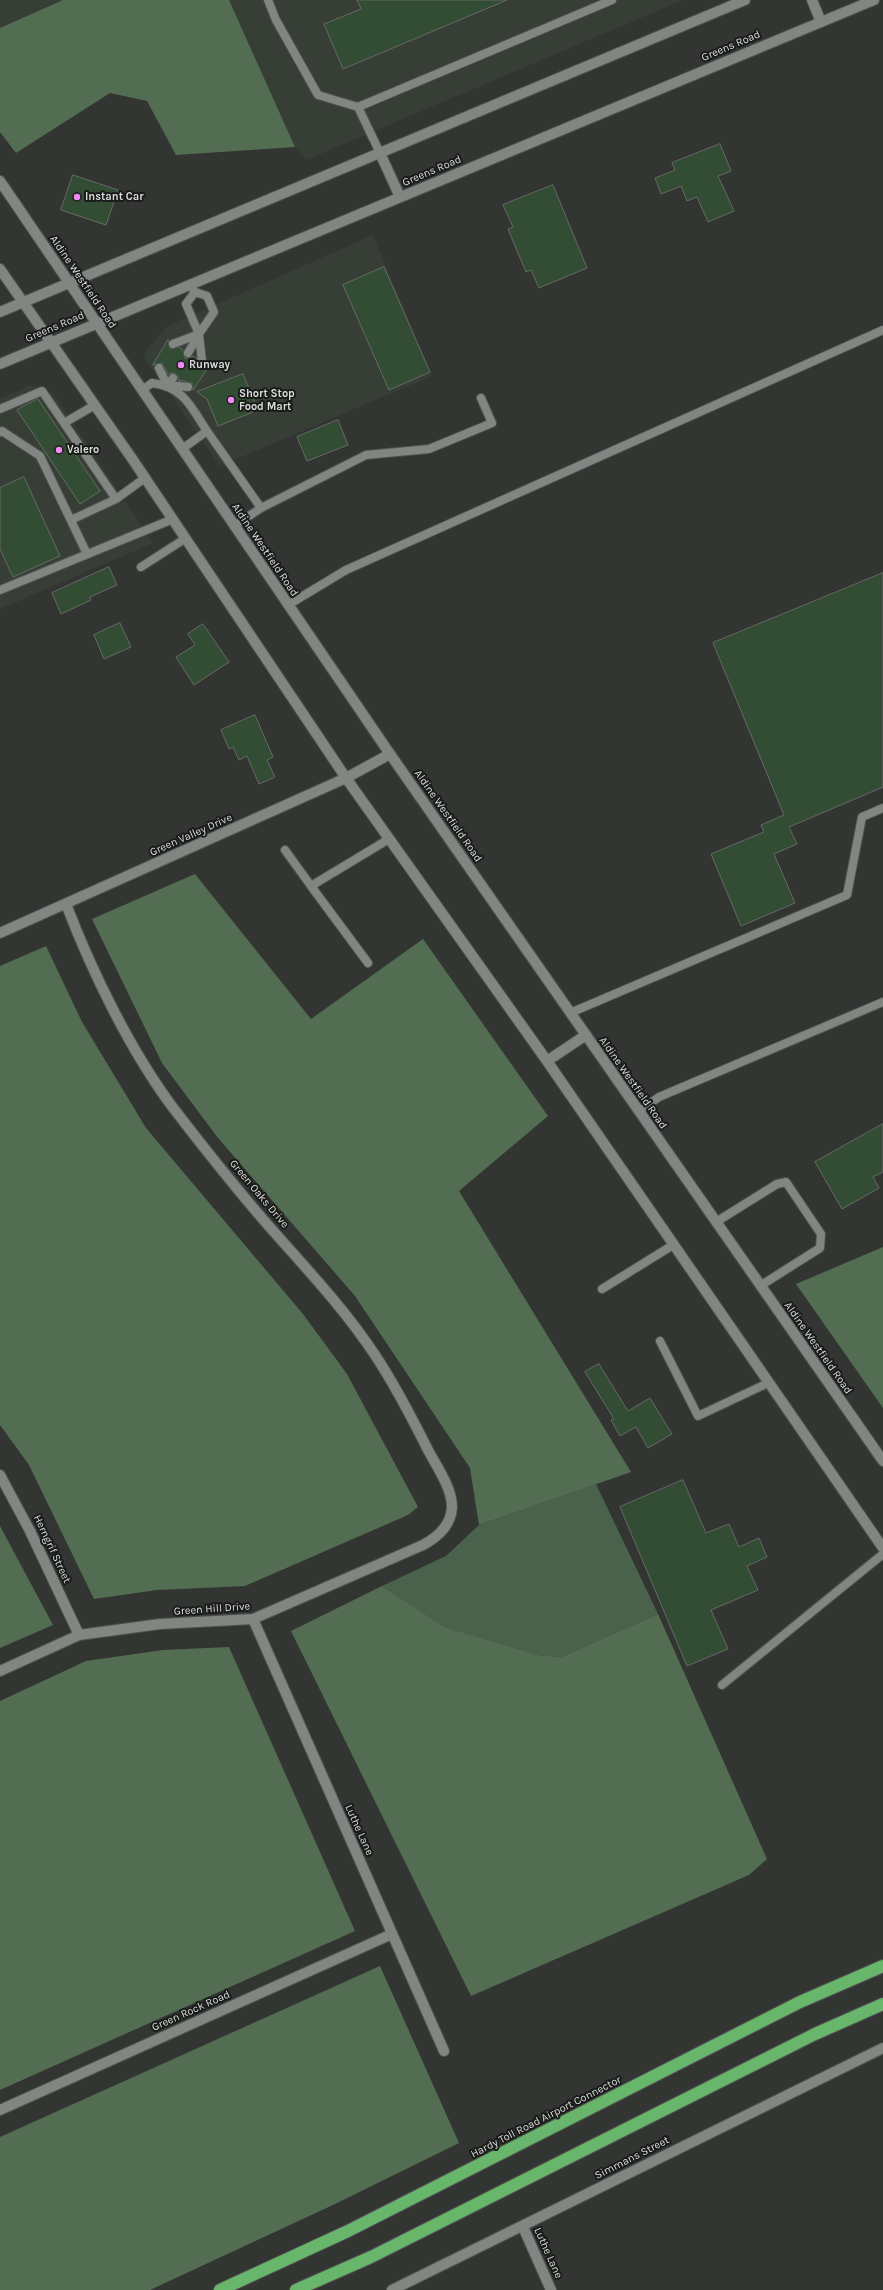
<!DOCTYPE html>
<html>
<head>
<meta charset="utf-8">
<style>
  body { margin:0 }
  canvas { display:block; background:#323532 }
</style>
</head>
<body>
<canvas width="883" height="2290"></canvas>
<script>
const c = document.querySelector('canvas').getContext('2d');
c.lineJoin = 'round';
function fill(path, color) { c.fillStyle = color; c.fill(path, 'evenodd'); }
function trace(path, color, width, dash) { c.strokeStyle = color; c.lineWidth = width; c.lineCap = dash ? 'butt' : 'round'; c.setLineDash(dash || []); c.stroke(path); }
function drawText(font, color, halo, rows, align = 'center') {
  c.font = font + ' Karla,sans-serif'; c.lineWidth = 4; c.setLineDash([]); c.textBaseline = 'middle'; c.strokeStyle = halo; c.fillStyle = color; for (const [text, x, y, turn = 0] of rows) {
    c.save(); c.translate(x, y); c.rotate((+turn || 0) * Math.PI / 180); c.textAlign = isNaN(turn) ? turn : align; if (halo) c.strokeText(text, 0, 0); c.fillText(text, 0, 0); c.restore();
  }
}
const built = new Path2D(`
  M0 0H63L0 28Z
  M229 0H683L306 160 295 147Z
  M373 235 432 376 220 466 145 359 146 350 168 326Z
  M31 385 53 393 153 543 0 609V399Z`);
const green = new Path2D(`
  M596 1484 658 1614 561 1657 536 1655 443 1627 382 1586 446 1556 479 1525Z`);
const forest = new Path2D(`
  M63 0H229L295 147 176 155 147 101 110 93 16 153 0 132V28Z
  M195 874 311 1019 423 939 548 1116 459 1191 631 1472 479 1525 470 1468 355 1296 218 1138 162 1063 92 919Z
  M46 946 82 1022 146 1128 303 1314 347 1374 418 1507 408 1515 245 1586 157 1590 94 1599 29 1465 0 1425V966Z
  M883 1247V1408L796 1284Z
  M0 1526 53 1625 0 1648Z
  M382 1586 444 1627 537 1655 561 1657 658 1614 767 1859 749 1875 471 1996 291 1631Z
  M229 1647 355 1931 0 2090V1701L86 1661 163 1650Z
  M380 1966 459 2143 335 2204 150 2290H0V2137Z`);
const building = new Path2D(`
  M357 0H507L343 69 324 24 361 9Z
  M720 144 731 171 718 176 734 211 708 222 697 197 687 201 681 186 661 194 655 178 675 170 672 163Z
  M73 175 118 190 106 225 61 210Z
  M553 185 587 268 539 288 531 270 526 272 508 229 513 227 503 205Z
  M384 267 430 372 389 390 343 285Z
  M168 340 170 348 179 347 183 350 185 358H188L193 356 196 358 199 367 209 366 193 390 192 383 178 380V376L174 373 168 374 162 363 153 365Z
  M243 374 258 410 218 426 207 399 197 392Z
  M38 399 100 491 80 504 17 410Z
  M338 420 348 445 307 461 297 437Z
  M24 477 60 556 13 577 0 549V488Z
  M109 567 117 585 90 597 91 600 61 614 52 593Z
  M883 573V787L789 827 797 844 774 854 795 903 741 926 711 854 764 832 761 825 784 815 713 643Z
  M120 623 131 647 104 659 94 635Z
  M203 624 229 662 194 685 176 657 195 645 188 634Z
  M255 715 273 757 267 760 275 777 259 784 247 756 239 760 233 747 229 749 221 730Z
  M883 1124V1172L873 1177 879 1188 842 1209 815 1162Z
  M599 1364 628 1411 650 1398 672 1434 648 1448 636 1427 620 1436 611 1420 614 1419 585 1372Z
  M683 1480 706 1533 729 1524 739 1547 759 1538 767 1557 747 1566 758 1590 711 1610 728 1649 687 1666 620 1507Z`);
const lane = new Path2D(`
  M268 0 276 20 318 95 358 107
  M380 153 358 107 612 0
  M193 289 195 292 207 296 214 312 199 334
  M195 292 186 304 199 334 202 362
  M173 344 199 334 188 353
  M159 368 167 385 173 378
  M168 385 188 387
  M142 390 152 383C184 387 191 407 207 431
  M0 409 42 391 116 499
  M64 423 95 405
  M0 432 2 431 40 456 87 554
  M182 449 207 431 261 508
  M71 520 116 499 145 478
  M234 526 261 508 366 455 429 449 492 423 481 398
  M141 567 186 538
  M0 590 173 519
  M288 605 346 570 883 330
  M285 850 311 886
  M368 963 311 886 389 839
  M570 1013 847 895 862 817 883 808
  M639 1111 659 1097 883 1002
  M716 1222 777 1184 786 1182 821 1234 820 1248 760 1286
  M602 1289 673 1245
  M660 1341 698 1416 768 1383
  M722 1685 883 1554`);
const street = new Path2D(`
  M0 933 346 778 390 754
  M0 1475 30 1531 79 1635
  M253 1619 444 2051
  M0 1671 79 1635 160 1624 253 1619 423 1545C438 1537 451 1526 452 1507 452 1488 437 1467 428 1450 412 1418 395 1385 375 1355 344 1308 304 1266 267 1224 235 1187 204 1148 174 1109 131 1052 92 972 66 904
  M0 2110 392 1934
  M523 2227 551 2290
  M392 2290 883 2048`);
const secondary = new Path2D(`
  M812 0 821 22
  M380 153 400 197
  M0 181 390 754 883 1461
  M0 269 133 460 346 778 547 1061 883 1548
  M0 312 745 0
  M0 364 874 0
  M547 1061 586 1035`);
const highway = new Path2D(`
  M220 2290 348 2231 800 2002 883 1966
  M296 2290 371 2257 815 2034 883 2004`);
const markers = [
  [77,197,4,"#f08bf5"],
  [181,365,4,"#f08bf5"],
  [231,400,4,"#f08bf5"],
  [59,450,4,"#f08bf5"]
];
const streetNames = [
  ["Greens Road",731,46,-23],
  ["Greens Road",432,171,-23],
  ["Aldine Westfield Road",83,282,56],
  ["Greens Road",55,327,-23],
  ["Aldine Westfield Road",265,550,56],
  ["Aldine Westfield Road",448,816,55],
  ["Green Valley Drive",191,835,-24],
  ["Aldine Westfield Road",633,1083,55],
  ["Green Oaks Drive",259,1194,50],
  ["Aldine Westfield Road",818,1348,55],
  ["Herngrif Street",52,1549,65],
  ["Green Hill Drive",212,1609,-4],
  ["Luthe Lane",359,1830,66],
  ["Green Rock Road",191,2011,-24],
  ["Hardy Toll Road Airport Connector",546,2117,-27],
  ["Simmans Street",632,2158,-27],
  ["Luthe Lane",548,2253,66]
];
const poiNames = [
  ["Instant Car",85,197],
  ["Runway",189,365],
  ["Short Stop",239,394],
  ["Food Mart",239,407],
  ["Valero",67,450]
];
fill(built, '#363e36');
fill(green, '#4a624b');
fill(forest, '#526d52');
fill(building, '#334d34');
trace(building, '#666966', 1);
trace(lane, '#4f524f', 10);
trace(street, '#4f524f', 12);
trace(secondary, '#4f524f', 12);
trace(highway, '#4f524f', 14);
trace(lane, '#828682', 8);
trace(street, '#828682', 10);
trace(secondary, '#828682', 10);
trace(highway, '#68b66c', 12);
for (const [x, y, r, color] of markers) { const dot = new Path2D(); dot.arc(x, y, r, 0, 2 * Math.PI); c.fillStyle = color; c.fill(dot); trace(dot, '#1a1c1a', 1.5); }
drawText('11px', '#dbdddb', '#1a1c1a', streetNames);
drawText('bold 11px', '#dbdddb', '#1a1c1a', poiNames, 'left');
</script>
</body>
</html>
